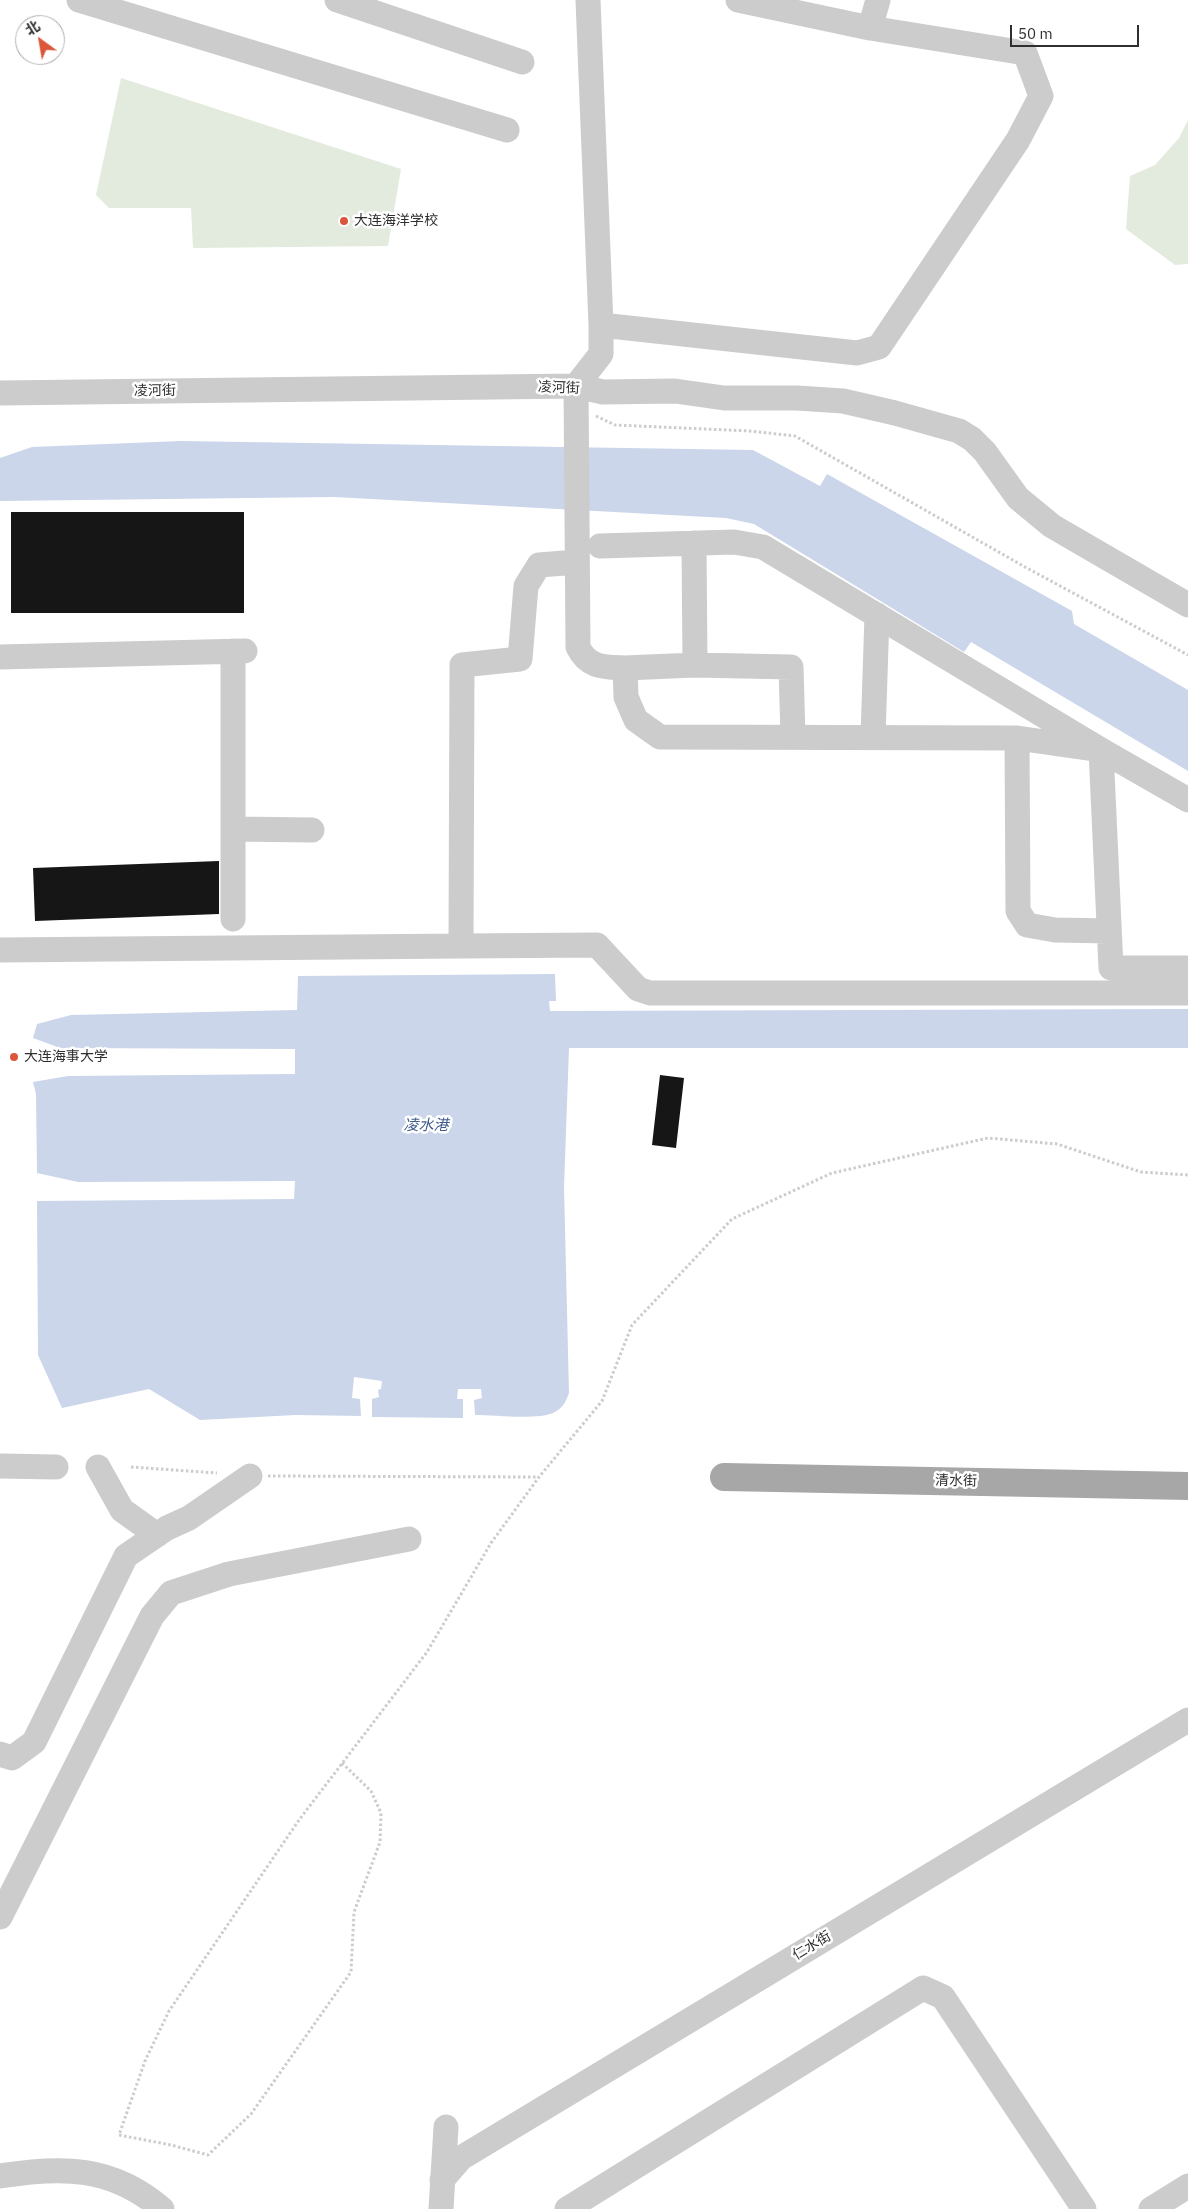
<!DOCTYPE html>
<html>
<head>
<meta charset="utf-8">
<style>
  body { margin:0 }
  #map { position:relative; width:1188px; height:2209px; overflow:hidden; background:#fff; font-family:"IBM Plex Sans","Noto Sans SC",sans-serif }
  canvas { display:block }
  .north { position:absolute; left:15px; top:15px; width:50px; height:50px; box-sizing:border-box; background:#fff; border:1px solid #acacac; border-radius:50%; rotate:328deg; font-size:14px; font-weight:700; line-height:20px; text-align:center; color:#2f2f2f }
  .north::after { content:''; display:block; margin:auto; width:18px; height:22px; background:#dc563b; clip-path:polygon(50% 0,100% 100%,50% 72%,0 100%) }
  .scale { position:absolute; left:1010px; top:25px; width:129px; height:22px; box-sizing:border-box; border:2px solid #2f2f2f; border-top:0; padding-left:6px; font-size:15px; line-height:18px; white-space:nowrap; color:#2f2f2f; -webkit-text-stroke:4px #fff; paint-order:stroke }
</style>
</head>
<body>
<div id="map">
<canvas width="1188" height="2209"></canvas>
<div class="north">北</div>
<div class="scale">50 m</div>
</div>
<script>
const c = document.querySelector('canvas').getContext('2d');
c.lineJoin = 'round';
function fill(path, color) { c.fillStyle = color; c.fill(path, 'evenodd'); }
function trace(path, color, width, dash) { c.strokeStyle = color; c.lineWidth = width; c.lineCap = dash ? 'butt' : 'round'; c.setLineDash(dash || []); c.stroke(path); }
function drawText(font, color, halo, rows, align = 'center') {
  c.font = font + ' "IBM Plex Sans","Noto Sans SC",sans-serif'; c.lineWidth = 5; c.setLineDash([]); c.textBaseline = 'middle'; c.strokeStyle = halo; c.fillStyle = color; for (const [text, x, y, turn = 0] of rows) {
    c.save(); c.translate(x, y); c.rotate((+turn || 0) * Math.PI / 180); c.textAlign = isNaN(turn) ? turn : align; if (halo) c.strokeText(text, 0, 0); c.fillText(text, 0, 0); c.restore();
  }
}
const green = new Path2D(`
  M121 78 401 169 388 246 193 248 191 208H109L96 195Z
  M1188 120V264L1175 265 1126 229 1130 176 1155 165 1179 138Z`);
const water = new Path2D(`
  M181 441 753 450 820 486 827 474 1072 611 1074 624 1188 690V771L971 642 964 652 754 524 726 518 334 497 0 501V458L32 447Z
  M555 974 556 1001H549L550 1011 1188 1009V1048H569L564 1187 569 1393C566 1402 562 1409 553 1413 537 1420 494 1415 475 1415L474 1400 482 1398 481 1389H458L457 1399H463V1418L372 1417V1399L379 1397 378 1390 381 1389 382 1381 354 1377 352 1398 360 1399 361 1416 295 1415 200 1420 149 1389 62 1408 38 1355 37 1201 294 1199 295 1181 78 1182 37 1173 36 1094 33 1082 68 1076 295 1074V1049L60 1048 33 1038 37 1024 71 1015 297 1010 298 976Z`);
const building = new Path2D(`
  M11 512H244V613H11Z
  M219 861V914L35 921 33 868Z
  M660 1075 684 1078 676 1148 652 1145Z`);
const path = new Path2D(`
  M596 416 615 425 750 431 795 436 1025 567 1188 655
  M131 1467 217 1473
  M268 1476 539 1477
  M342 1763 371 1791 381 1813 380 1842 354 1912 351 1972 251 2114 208 2155 171 2145 119 2135 145 2061 169 2011 299 1820 427 1652 491 1543 539 1477 602 1401 632 1325 732 1219 832 1173 988 1138 1057 1144 1141 1172 1188 1175`);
const minor = new Path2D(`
  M79 0 507 130
  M337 0 522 62
  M588 0 601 325V354L576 386 578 647C588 668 604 667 625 668L626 697 636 720 660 737 1017 738 1101 750 1111 968H1188
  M738 0 870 28 878 0
  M601 325 857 353 879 347 1018 140 1041 96 1025 53 870 28
  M0 393 576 386 603 392 675 391 724 398H797L843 401 895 413 959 431 972 439 985 452 1018 498 1052 526 1188 605
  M694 543 695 665
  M600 546 734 542 763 547 1101 750 1188 800
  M0 657 245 651
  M625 668 695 665 791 667 793 737
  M873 737 877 615
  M1017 738 1018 911 1027 925 1055 930 1109 931
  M233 829 312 830
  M233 919V651
  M461 946 597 945 638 989 650 993H1188
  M0 950 461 946 462 665 520 659 526 586 539 565 577 562
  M0 1466 56 1467
  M98 1467 122 1510 157 1535
  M0 1754 12 1758 34 1742 126 1556 167 1528 189 1518 250 1476
  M0 1917 152 1616 171 1593 229 1574 409 1539
  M0 2176C62 2166 112 2166 162 2209
  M442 2180 461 2158 1188 1720
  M441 2209 446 2127
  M567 2209 923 1988 943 1997 1084 2209
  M1151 2209 1188 2186`);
const major = new Path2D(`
  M724 1477 1188 1486`);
const markers = [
  [344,221,5,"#dc563b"],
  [14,1057,5,"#dc563b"]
];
const poiNames = [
  ["大连海洋学校",354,221],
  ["大连海事大学",24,1057]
];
const streetNames = [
  ["凌河街",559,388,2],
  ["凌河街",155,391,-1],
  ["清水街",956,1481,1],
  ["仁水街",812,1946,-31]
];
const waterNames = [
  ["凌水港",426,1126]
];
fill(green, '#e2ebde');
fill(water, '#cbd6ea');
fill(building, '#161616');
trace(path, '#ccc', 3, [2.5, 2.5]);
trace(minor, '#ccc', 25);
trace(major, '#a7a7a7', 28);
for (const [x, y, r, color] of markers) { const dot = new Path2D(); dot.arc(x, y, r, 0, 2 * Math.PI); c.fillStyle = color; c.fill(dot); trace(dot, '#fff', 2); }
drawText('14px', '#2f2f2f', '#fff', poiNames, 'left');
drawText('14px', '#2f2f2f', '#fff', streetNames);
drawText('italic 15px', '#415d8d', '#fff', waterNames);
</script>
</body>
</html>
